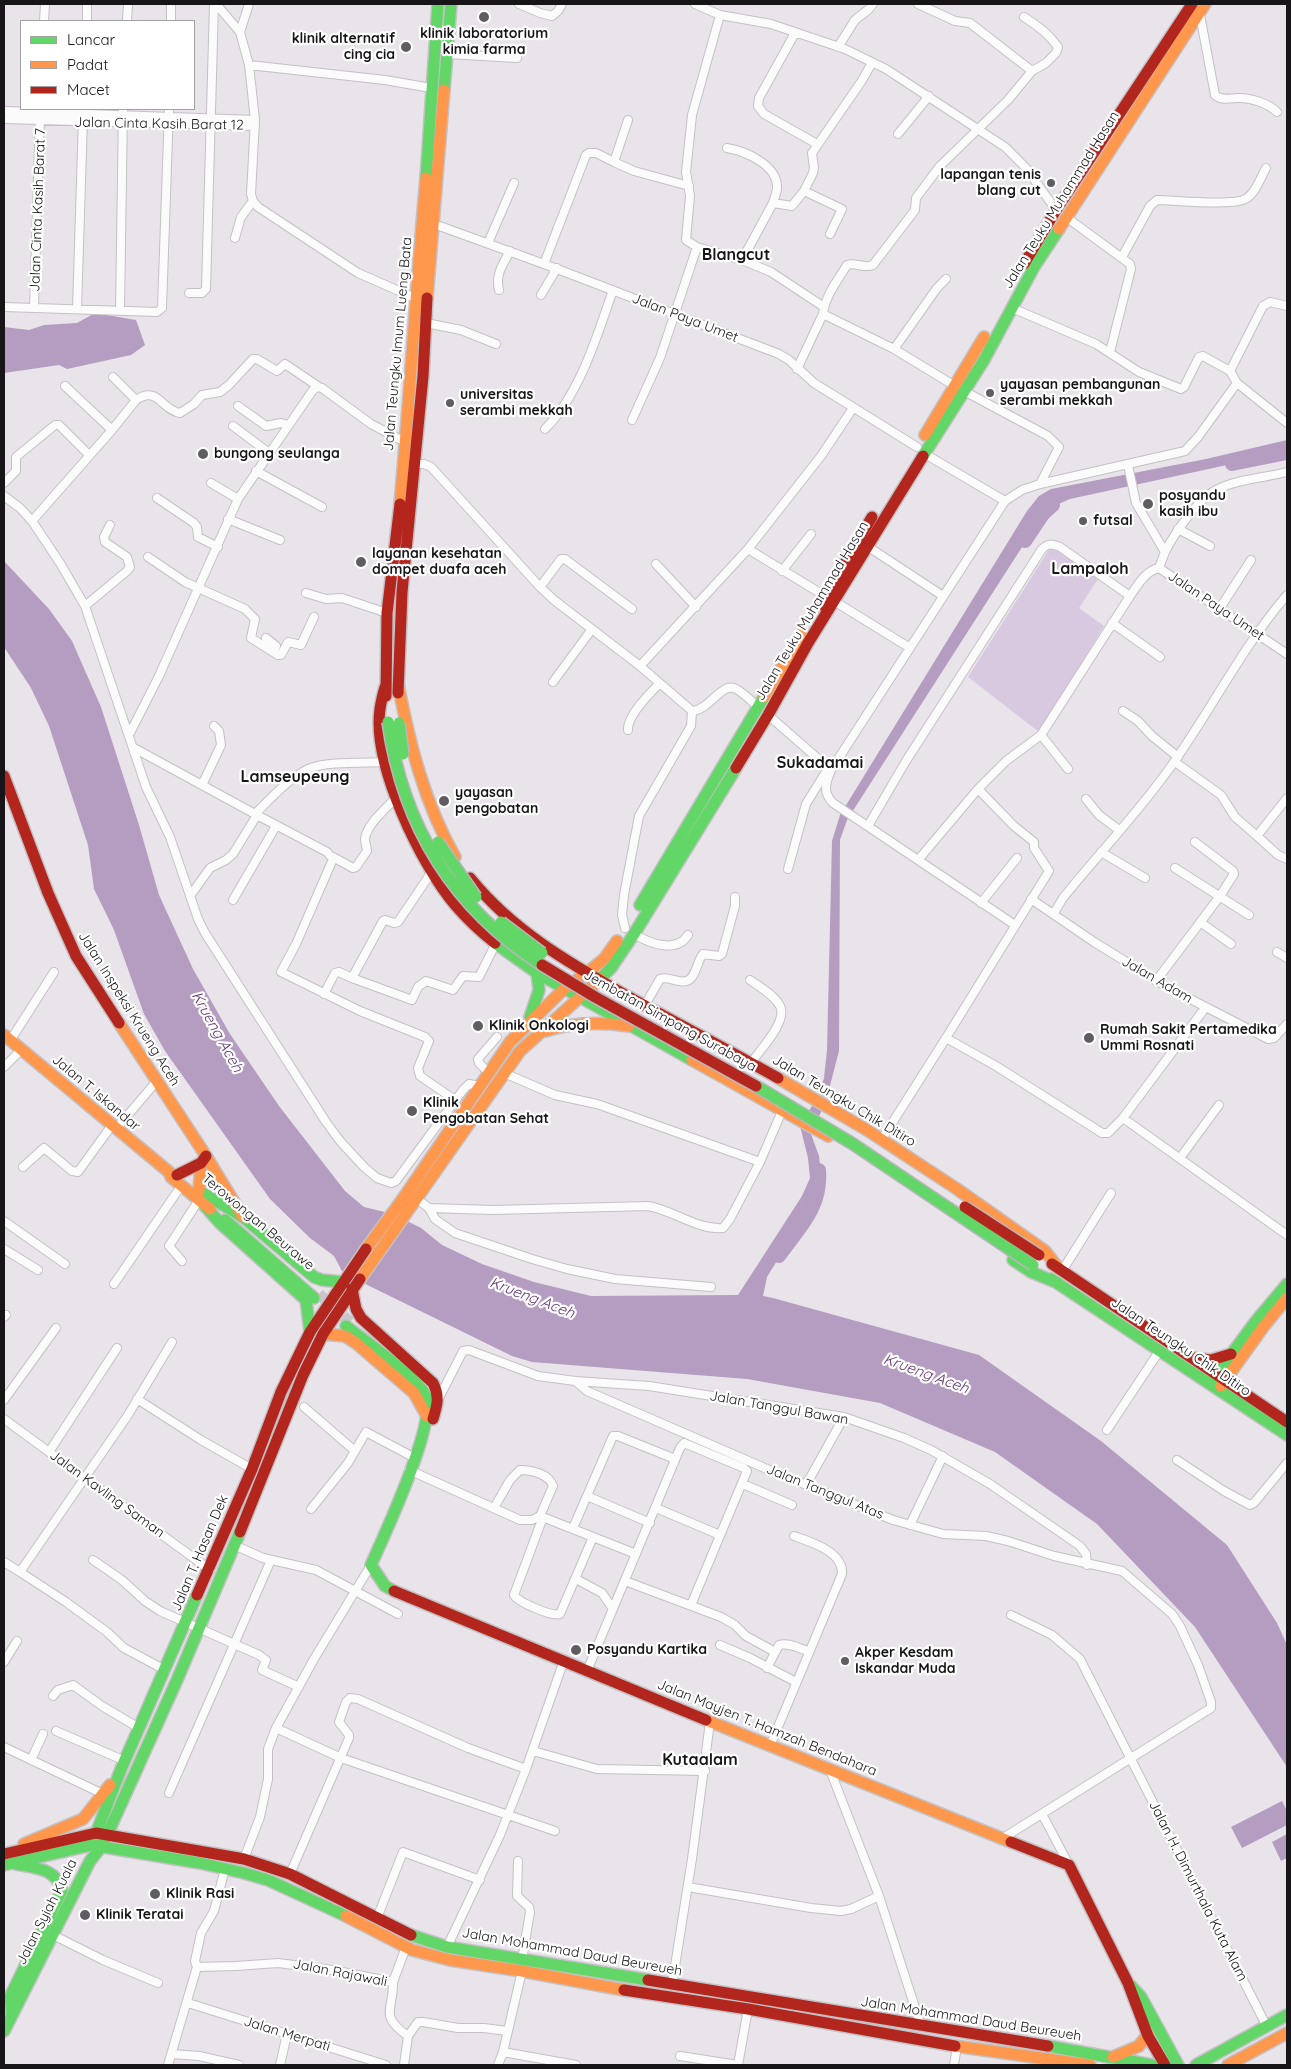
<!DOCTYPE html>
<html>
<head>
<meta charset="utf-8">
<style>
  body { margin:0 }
  #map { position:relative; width:1291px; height:2069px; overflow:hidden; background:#e8e4ea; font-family:Quicksand,sans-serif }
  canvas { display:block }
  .frame { position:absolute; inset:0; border:5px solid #171518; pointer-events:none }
  .legend { position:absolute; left:20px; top:20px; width:175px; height:90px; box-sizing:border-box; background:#fff; border:1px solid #a2a1a3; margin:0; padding:6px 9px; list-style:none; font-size:15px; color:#171518 }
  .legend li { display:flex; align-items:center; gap:10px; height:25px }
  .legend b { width:25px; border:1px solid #a2a1a3 }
</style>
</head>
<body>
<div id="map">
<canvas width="1291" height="2069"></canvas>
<div class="frame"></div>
<ul class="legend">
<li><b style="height:6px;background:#63d668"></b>Lancar</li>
<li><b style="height:6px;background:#ff974d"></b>Padat</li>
<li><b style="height:6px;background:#b3261e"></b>Macet</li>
</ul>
</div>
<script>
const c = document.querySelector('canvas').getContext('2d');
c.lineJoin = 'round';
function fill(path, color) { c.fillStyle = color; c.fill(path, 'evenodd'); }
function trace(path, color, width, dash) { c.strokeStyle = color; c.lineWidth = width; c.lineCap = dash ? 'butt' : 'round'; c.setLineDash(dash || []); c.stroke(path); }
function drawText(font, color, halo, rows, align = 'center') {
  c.font = font + ' Quicksand,sans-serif'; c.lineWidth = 4.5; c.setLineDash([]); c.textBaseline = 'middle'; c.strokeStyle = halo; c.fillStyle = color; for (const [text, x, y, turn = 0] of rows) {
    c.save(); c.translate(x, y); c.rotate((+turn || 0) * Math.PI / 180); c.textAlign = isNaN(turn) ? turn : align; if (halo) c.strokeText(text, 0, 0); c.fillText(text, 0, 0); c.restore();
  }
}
const green = new Path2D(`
  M1052 545 1098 579 1079 608 1104 626 1039 732 968 677Z`);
const water = new Path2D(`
  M95 313 136 320 145 345 131 355 67 369 59 365 4 373V327L29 330 44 325 77 323Z
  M1287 440V452L1070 499 1054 506 1040 519 847 820 840 840 839 1051 826 1101 811 1134 819 1156 822 1182 814 1201 767 1277 763 1296 773 1298 979 1355 1101 1441 1227 1545 1277 1623 1287 1645V1767L1195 1627 1097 1524 995 1452 880 1403 747 1379 532 1362 512 1356 343 1273 334 1256 310 1238 270 1199 165 1051 144 1014 114 930 94 889 88 845 49 726 31 688 4 647V561L49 609 72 641 101 707 139 825 159 895 193 969 230 1034 279 1106 345 1191 364 1207 393 1214 421 1228 442 1245 482 1264 534 1282 591 1296 738 1295 802 1196 810 1178 808 1158 800 1126 819 1094 824 1078 827 1050 832 841 840 815 1027 511 1039 496 1051 489 1206 459Z
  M1282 1801 1287 1811V1825L1242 1848 1231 1827Z
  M1287 1834V1858L1281 1861 1272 1842Z`);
const river = new Path2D(`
  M1232 464 1287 453
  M1025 541 1043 514 1053 505
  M779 1256C800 1227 822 1207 819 1170`);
const secondaryTunnel = new Path2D(`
  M319 1294 350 1322`);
const street = new Path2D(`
  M216 4 240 32
  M249 4 240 32 249 65 255 120 251 194 253 201 258 207 358 273 415 298
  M519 4 540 13 552 16 558 11 562 4
  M695 4 720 15 771 24 845 49 886 69 1005 147 1026 168 1056 210
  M918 4 955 21 970 23 1032 71
  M720 15 692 115 686 172 690 196 686 240 697 247 742 260 771 272 824 307
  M1200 15 1215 95C1221 101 1230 98 1239 98 1251 98 1268 103 1277 112
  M44 21 45 4
  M87 21V4
  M127 21 128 4
  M171 21V4
  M795 33 759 98 758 106 764 114 817 144
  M838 47 855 20 869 9 873 4
  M447 54 517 58
  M249 65 385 80 431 88
  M4 111 255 120
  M4 119 255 126
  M628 120 614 162 634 171 689 186
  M898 134 929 96
  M727 148C745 151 778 165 777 188 777 193 774 198 773 203
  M804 191 842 209 830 234
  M1066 217 1130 264 1131 269 1110 352
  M434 224 544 264 779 354 789 360 814 383 917 447
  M235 238 241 217 253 201
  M488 243 514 183
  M1122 257 1150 206 1157 200C1174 200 1236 207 1247 198 1256 192 1261 177 1266 168
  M742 260 773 203 792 206 804 191 813 173 814 168 812 153 861 82 872 63
  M544 264 586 155 589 153H596L614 162
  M499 290C495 275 503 264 510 251
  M189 293H202L206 289 214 4
  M541 295 557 268
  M4 307 157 312 162 308 169 109
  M34 308 40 115
  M1012 308 1096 344 1139 372 1181 389 1184 387 1199 357 1203 356 1230 371
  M77 309 83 118
  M120 310 123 109
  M823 314 894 349 955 386
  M426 323 461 330 496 344
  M894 349 937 288 946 279
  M797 369 823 314C825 296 838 280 847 265 856 262 864 269 873 265L915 210 916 198 940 166 1008 100 1032 71 1046 63 1056 53 1058 47C1049 34 1037 25 1024 17
  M1237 383 1287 423
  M964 391 1048 436 1059 447 1040 484
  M136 400C158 385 161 410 180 413L194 404 202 395 220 392 229 385 253 359H257L277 371 285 364 319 387
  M238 406 266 426 281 423 288 425
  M632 420 660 358 697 247
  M233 426 269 453
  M545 429C580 394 597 336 613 290
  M112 430 136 400 113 377
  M925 454 1005 501 1022 490 1040 484 1185 451 1198 437 1237 383 1230 371 1263 306 1270 302 1287 306
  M414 464H424L431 467 540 587 554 600 640 666 748 549 821 456 853 408
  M1128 465 1136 503 1165 552 1159 568 1287 654
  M256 471 322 507
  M4 483 16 471V457L55 425H59L89 455
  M211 483 238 499
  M4 496 20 508 32 521 60 563 85 606 146 787 170 837 198 919 205 933 326 1122 340 1141 364 1167 377 1178 391 1183 396 1181 463 1090 469 1084 480 1086
  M157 498 194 523 197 527 198 537 218 547
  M1005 501 831 770C826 782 822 792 833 803L1015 925
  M228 519 280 540
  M32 521 112 430 65 386
  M1178 529 1210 546
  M867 546 943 596
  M748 549 825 596
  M1165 552C1174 534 1198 499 1216 490 1237 479 1264 478 1287 472
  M148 557 185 582 245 609 255 619 251 638 278 655H281L288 642 301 645 314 617
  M656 564 696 607
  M782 571 811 534
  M540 587 561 559H565L632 609
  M306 593 326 599 342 598 387 613
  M1130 596C1138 585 1145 571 1159 568
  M834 601 910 648
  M85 606 127 571 130 567 127 557 105 542 104 537 110 525
  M1220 608 1251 560
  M1112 623 1160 657
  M266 638 276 646 274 652
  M553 682 592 629
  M692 711C710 710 722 681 736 689 744 693 751 701 758 707
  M1123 711 1138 721 1152 736 1178 757
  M768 715 831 770
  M628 730C627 716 649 694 659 684
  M130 733 159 676 238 499 313 390 317 387 322 388 371 424 405 442
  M1041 735 1068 769
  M134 748 255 814C271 798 288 779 308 769 325 761 366 763 386 762
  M1175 762 1221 795 1235 817 1257 836 1287 798
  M202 785 221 745 219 731 214 726
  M978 789 1014 826 1034 842V848L1049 871 946 1038 996 1066 1102 1133H1108L1123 1118 1205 1008
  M1086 799 1099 815 1119 830
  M255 814 327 852 333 859 296 944 281 972 360 1011 425 1037 429 1041 418 1068 420 1076 455 1100
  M868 826 906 761 1042 549C1048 543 1052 544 1060 547L1130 596 1041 735 1006 761 978 789 919 859
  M1257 836 1278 855 1287 859
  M1101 852 1145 878
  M333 857 353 868 356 867 367 851C367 848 365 843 365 839 367 824 386 808 396 798
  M1175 868 1249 915
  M788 869 806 804 827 770
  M190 896 210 868 226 860 233 854 257 815
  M1031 899 1094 942 1167 987 1268 1039 1274 1038 1287 1024
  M233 900 276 826
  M981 903 1017 858
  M1054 913 1063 898C1099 853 1141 810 1174 762 1213 707 1243 646 1287 595
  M1200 922 1231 944
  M625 928 622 915 624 895 639 816 691 726 692 711 640 666
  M634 934C649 943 676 954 688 935
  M1277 952 1287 958
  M352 978 412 1000 418 987 426 981 453 990 463 976 479 977 495 945
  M750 980C760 987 774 995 780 1006 788 1021 760 1050 751 1063
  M1156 981 1220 896 1234 874 1233 871 1195 842
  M324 994 335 973 339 972 352 978 383 921 385 920 394 923 398 922 433 870
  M645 1005 660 979C670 975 684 988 692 977 697 970 698 960 703 954L719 956 722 954 735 906V897
  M10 1041 54 972
  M4 1067 21 1050
  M489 1073 479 1063 478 1059 497 1037
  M504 1073 555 1095 597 1104 760 1162
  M1123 1118 1287 1235
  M116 1129 156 1082
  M882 1139 946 1038
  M1180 1158 1219 1105
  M23 1167 44 1148 72 1171 78 1172 112 1125
  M417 1199 429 1208 435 1219 455 1233 532 1259 567 1269 615 1279 711 1287
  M429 1208 493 1210 648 1206C673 1210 697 1230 723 1228L730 1219 760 1162 782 1111
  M4 1221 65 1264
  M4 1249 38 1270
  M182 1261 169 1246 199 1200
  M1062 1271 1111 1193
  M114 1284 181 1186
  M4 1317 6 1315
  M575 1381 587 1391 767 1469 893 1520 943 1534 986 1536 1008 1541 1054 1556 1122 1571 1172 1614 1180 1626 1198 1665 1211 1702V1708L1003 1838
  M439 1398 463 1351 469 1350 538 1376 575 1381 649 1386 844 1417 904 1438 931 1450 990 1484 1080 1546 1086 1554 1087 1565
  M137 1399 201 1440 252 1469
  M4 1400 56 1328
  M304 1407 355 1451
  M4 1419 210 1570
  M1107 1430 1160 1350
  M49 1452 117 1348
  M1177 1460 1224 1491 1250 1505 1254 1503 1287 1463
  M409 1470 520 1520H532L540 1516 553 1486C549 1474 532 1470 520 1470L510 1480 494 1508
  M743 1484 792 1505
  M806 1485 844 1417
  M587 1496 650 1523
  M656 1508 720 1535
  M311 1509 348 1463 366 1432 415 1458
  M540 1516 636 1554
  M543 1517 514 1595C518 1602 552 1617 560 1614L593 1537
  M910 1525 943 1456
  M573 1528 613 1436H618L675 1459
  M234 1545 263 1558 316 1570 398 1614
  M93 1560 122 1580 145 1601 160 1611 259 1655 266 1660 262 1670 299 1687
  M4 1562 20 1572 128 1415 172 1342
  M20 1572 66 1602 107 1632 124 1648 165 1670
  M576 1579 602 1593 613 1609
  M625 1581 721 1617 735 1625 746 1636 775 1652
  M1011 1615 1052 1635 1080 1659 1266 2025
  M720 1645 750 1658 796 1682
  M4 1662 17 1641
  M767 1668 779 1645C789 1642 799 1649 809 1651
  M587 1671 680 1448 684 1443 744 1468 747 1471 691 1605
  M53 1696 58 1690 73 1685 102 1706 139 1728
  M276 1728 341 1758 555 1831
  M56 1731 125 1761
  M770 1746 842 1574C844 1552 811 1542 794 1536
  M4 1747 103 1794
  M533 1751 597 1769 705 1771
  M31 1760 43 1734
  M830 1770 879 1896 921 2026
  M169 1793 271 1560
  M1042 1814 1069 1865
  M244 1859 260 1817 268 1779V1749L276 1728 314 1659 371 1565
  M518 1861 517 1896 529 1907 530 1912 522 1960
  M290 1874 349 1738V1735L339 1722 346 1702 350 1698 358 1699 468 1748 526 1769
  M688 1887 811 1908 841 1911 851 1909 879 1896
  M377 1918 403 1852 480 1880
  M53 1935 103 1960 158 1983
  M447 1947 500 1835 526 1769 563 1663
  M197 1967 236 1966 278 1963 332 1970 393 1982C394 2010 378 2015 408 2036L404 2065
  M393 1982 406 1947
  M672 1985 692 1859 710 1722
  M188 2003 386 2065
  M408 2036 418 2022H423L458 2028H484L507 2031
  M503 2052 576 2065
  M172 2054 199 2056 239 2065
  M680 2056 738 2065
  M168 2065 197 1967 195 1961 201 1933 214 1911 225 1869
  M280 2065 287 2034
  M498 2065 503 2052 522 1971
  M738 2065 748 2009
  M954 2065 957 2046`);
const fast = new Path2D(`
  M444 90 451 4
  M426 178 438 4
  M923 456 984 360 1034 267 1059 229
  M640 905 764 697
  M495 943 537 973 692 1060
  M600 979 611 968 634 934 736 768
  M530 1017 539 990 537 973
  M203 1193 243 1217 314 1277 322 1280 342 1282
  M204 1205 221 1224 306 1300 310 1332
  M225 1220 314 1298
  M1013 1260 1031 1272 1058 1283
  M1051 1279 1287 1435
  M346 1326C364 1340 418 1378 426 1396 437 1423 384 1536 371 1565L385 1586 394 1591
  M1213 1379 1256 1321 1287 1284
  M93 1841 121 1769 197 1595
  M103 1844 177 1680 240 1532
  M4 1865 92 1845 200 1863 244 1873 268 1880 346 1916
  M411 1935 447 1947 648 1980
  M1131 1986 1141 1997 1178 2065
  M12 2015 10 1997 62 1890C56 1868 35 1868 16 1864
  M4 2031 90 1861 102 1846
  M1048 2046 1152 2065
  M1196 2065 1287 2015`);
const slow = new Path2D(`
  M1059 229 1205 4
  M427 298 444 90
  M925 435 984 337
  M400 504C410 395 416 287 426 178
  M398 684C410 745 424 802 455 857
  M764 697 801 635
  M587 973 604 959 617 941
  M119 1023 206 1156 243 1217
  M545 1031C573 1022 600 1022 629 1026
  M4 1035 169 1172 171 1177 210 1209
  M692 1060 828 1136
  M778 1078 867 1130 957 1189 1045 1251 1059 1269
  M199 1191 201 1163
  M366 1249 402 1200 510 1042 565 988 587 973
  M360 1279 520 1051 600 979
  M323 1334 345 1336 356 1343 414 1393 427 1416
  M1221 1386 1264 1326 1287 1298
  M706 1720 1011 1842
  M24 1844 83 1819 110 1785
  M346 1916 412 1950 450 1960 522 1971 624 1990
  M955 2046 1090 2065
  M1113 2057 1139 2046 1148 2034
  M1228 2065 1287 2033`);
const jam = new Path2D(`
  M1024 264 1056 210 1192 4
  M820 605 872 517
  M385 687C383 694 381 702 380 709 372 764 421 865 456 906 468 920 481 932 495 943
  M398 693 402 592 423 376 427 298
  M386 696 387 613 400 504
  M736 768 768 715 808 643 923 456
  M4 776 48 893 76 956 119 1023
  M470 878C513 931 569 963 627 996 677 1023 728 1050 778 1078
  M177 1175 201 1163 206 1156
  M1052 1264 1287 1422
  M352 1289 356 1309 361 1318 433 1383C440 1396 437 1406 433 1419
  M1193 1358 1211 1360 1231 1354
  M240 1532 303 1375 323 1334 360 1279
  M394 1591 706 1720
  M197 1595 252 1469 281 1392 310 1332 366 1249
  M1011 1842 1069 1865 1128 1983 1148 2036 1165 2065
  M4 1854 96 1833 244 1859 290 1874 411 1935
  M648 1980 1048 2046
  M624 1990 748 2009 955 2046`);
const fastBridge = new Path2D(`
  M388 722C403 826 453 908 542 965
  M399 723 403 754
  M438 842 476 897
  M501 922 542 953
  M756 1086 853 1144 1033 1265`);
const jamBridge = new Path2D(`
  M542 965 595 997 756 1086
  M965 1207 1039 1255`);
const markers = [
  [484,17,6,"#605d62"],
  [406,47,6,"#605d62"],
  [1051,183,5,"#605d62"],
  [990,393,5,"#605d62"],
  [450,403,5,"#605d62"],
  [203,454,6,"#605d62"],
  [1148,504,6,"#605d62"],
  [1083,521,5,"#605d62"],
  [361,562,6,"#605d62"],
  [444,801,6,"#605d62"],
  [478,1026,6,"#605d62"],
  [1089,1038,6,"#605d62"],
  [412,1111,6,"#605d62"],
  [576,1650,6,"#605d62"],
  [845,1661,5,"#605d62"],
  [155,1894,6,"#605d62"],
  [85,1915,6,"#605d62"]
];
const poiNames = [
  ["klinik laboratorium",484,34,"center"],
  ["kimia farma",484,50,"center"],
  ["klinik alternatif",395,39,"right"],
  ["cing cia",395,55,"right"],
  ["lapangan tenis",1041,175,"right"],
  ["blang cut",1041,191,"right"],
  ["yayasan pembangunan",1000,385],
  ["serambi mekkah",1000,401],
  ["universitas",460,395],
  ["serambi mekkah",460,411],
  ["bungong seulanga",214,454],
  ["posyandu",1159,496],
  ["kasih ibu",1159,512],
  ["futsal",1093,521],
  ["layanan kesehatan",372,554],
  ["dompet duafa aceh",372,570],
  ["yayasan",455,793],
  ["pengobatan",455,809],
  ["Klinik Onkologi",489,1026],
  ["Rumah Sakit Pertamedika",1100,1030],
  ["Ummi Rosnati",1100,1046],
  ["Klinik",423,1103],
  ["Pengobatan Sehat",423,1119],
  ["Posyandu Kartika",587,1650],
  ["Akper Kesdam",855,1653],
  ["Iskandar Muda",855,1669],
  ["Klinik Rasi",166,1894],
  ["Klinik Teratai",96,1915]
];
const streetNames = [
  ["Jalan Cinta Kasih Barat 12",159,124,1],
  ["Jalan Teuku Muhammad Hasan",1061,200,-58],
  ["Jalan Cinta Kasih Barat 7",38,210,-88],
  ["Jalan Paya Umet",685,318,21],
  ["Jalan Teungku Imum Lueng Bata",398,344,-85],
  ["Jalan Paya Umet",1216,606,34],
  ["Jalan Teuku Muhammad Hasan",812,611,-59],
  ["Jalan Adam",1157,980,30],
  ["Jalan Inspeksi Krueng Aceh",129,1009,58],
  ["Jembatan Simpang Surabaya",670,1021,29],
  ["Jalan T. Iskandar",96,1093,40],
  ["Jalan Teungku Chik Ditiro",844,1101,31],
  ["Terowongan Beurawe",258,1222,40],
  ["Jalan Teungku Chik Ditiro",1181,1347,34],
  ["Jalan Tanggul Bawan",779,1408,10],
  ["Jalan Tanggul Atas",825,1492,22],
  ["Jalan Kavling Saman",107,1494,36],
  ["Jalan T. Hasan Dek",200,1553,-67],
  ["Jalan Mayjen T. Hamzah Bendahara",767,1728,22],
  ["Jalan H. Dimurthala Kuta Alam",1198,1891,63],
  ["Jalan Syiah Kuala",47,1912,-63],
  ["Jalan Mohammad Daud Beureueh",572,1952,10],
  ["Jalan Rajawali",340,1973,11],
  ["Jalan Mohammad Daud Beureueh",971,2019,9],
  ["Jalan Merpati",287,2034,17]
];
const waterNames = [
  ["Krueng Aceh",217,1032,61],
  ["Krueng Aceh",532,1298,21],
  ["Krueng Aceh",926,1374,20]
];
const quarterNames = [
  ["Blangcut",736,255],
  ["Lampaloh",1090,569],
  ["Sukadamai",820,763],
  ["Lamseupeung",295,777],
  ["Kutaalam",700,1760]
];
fill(green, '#d8c8e0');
fill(water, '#b49dc0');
trace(river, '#b49dc0', 14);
trace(secondaryTunnel, '#c9c5ca', 11, [11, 5.5]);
trace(street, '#c4c1c5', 10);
trace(fast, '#c4c1c5', 14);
trace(slow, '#c4c1c5', 14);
trace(jam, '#c4c1c5', 14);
trace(street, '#fcfbfc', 8);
trace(fast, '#63d668', 11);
trace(slow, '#ff974d', 11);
trace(jam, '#b3261e', 11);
trace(fastBridge, '#bbb5bf', 14, []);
trace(jamBridge, '#bbb5bf', 14, []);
trace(fastBridge, '#63d668', 11);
trace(jamBridge, '#b3261e', 11);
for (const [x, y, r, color] of markers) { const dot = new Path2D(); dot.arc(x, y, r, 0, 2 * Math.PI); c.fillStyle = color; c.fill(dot); trace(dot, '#fff', 2); }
drawText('bold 14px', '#171518', '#fff', poiNames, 'left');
drawText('14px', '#171518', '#fff', streetNames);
drawText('italic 15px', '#603673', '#fff', waterNames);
drawText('bold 16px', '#171518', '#fff', quarterNames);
</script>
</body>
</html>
